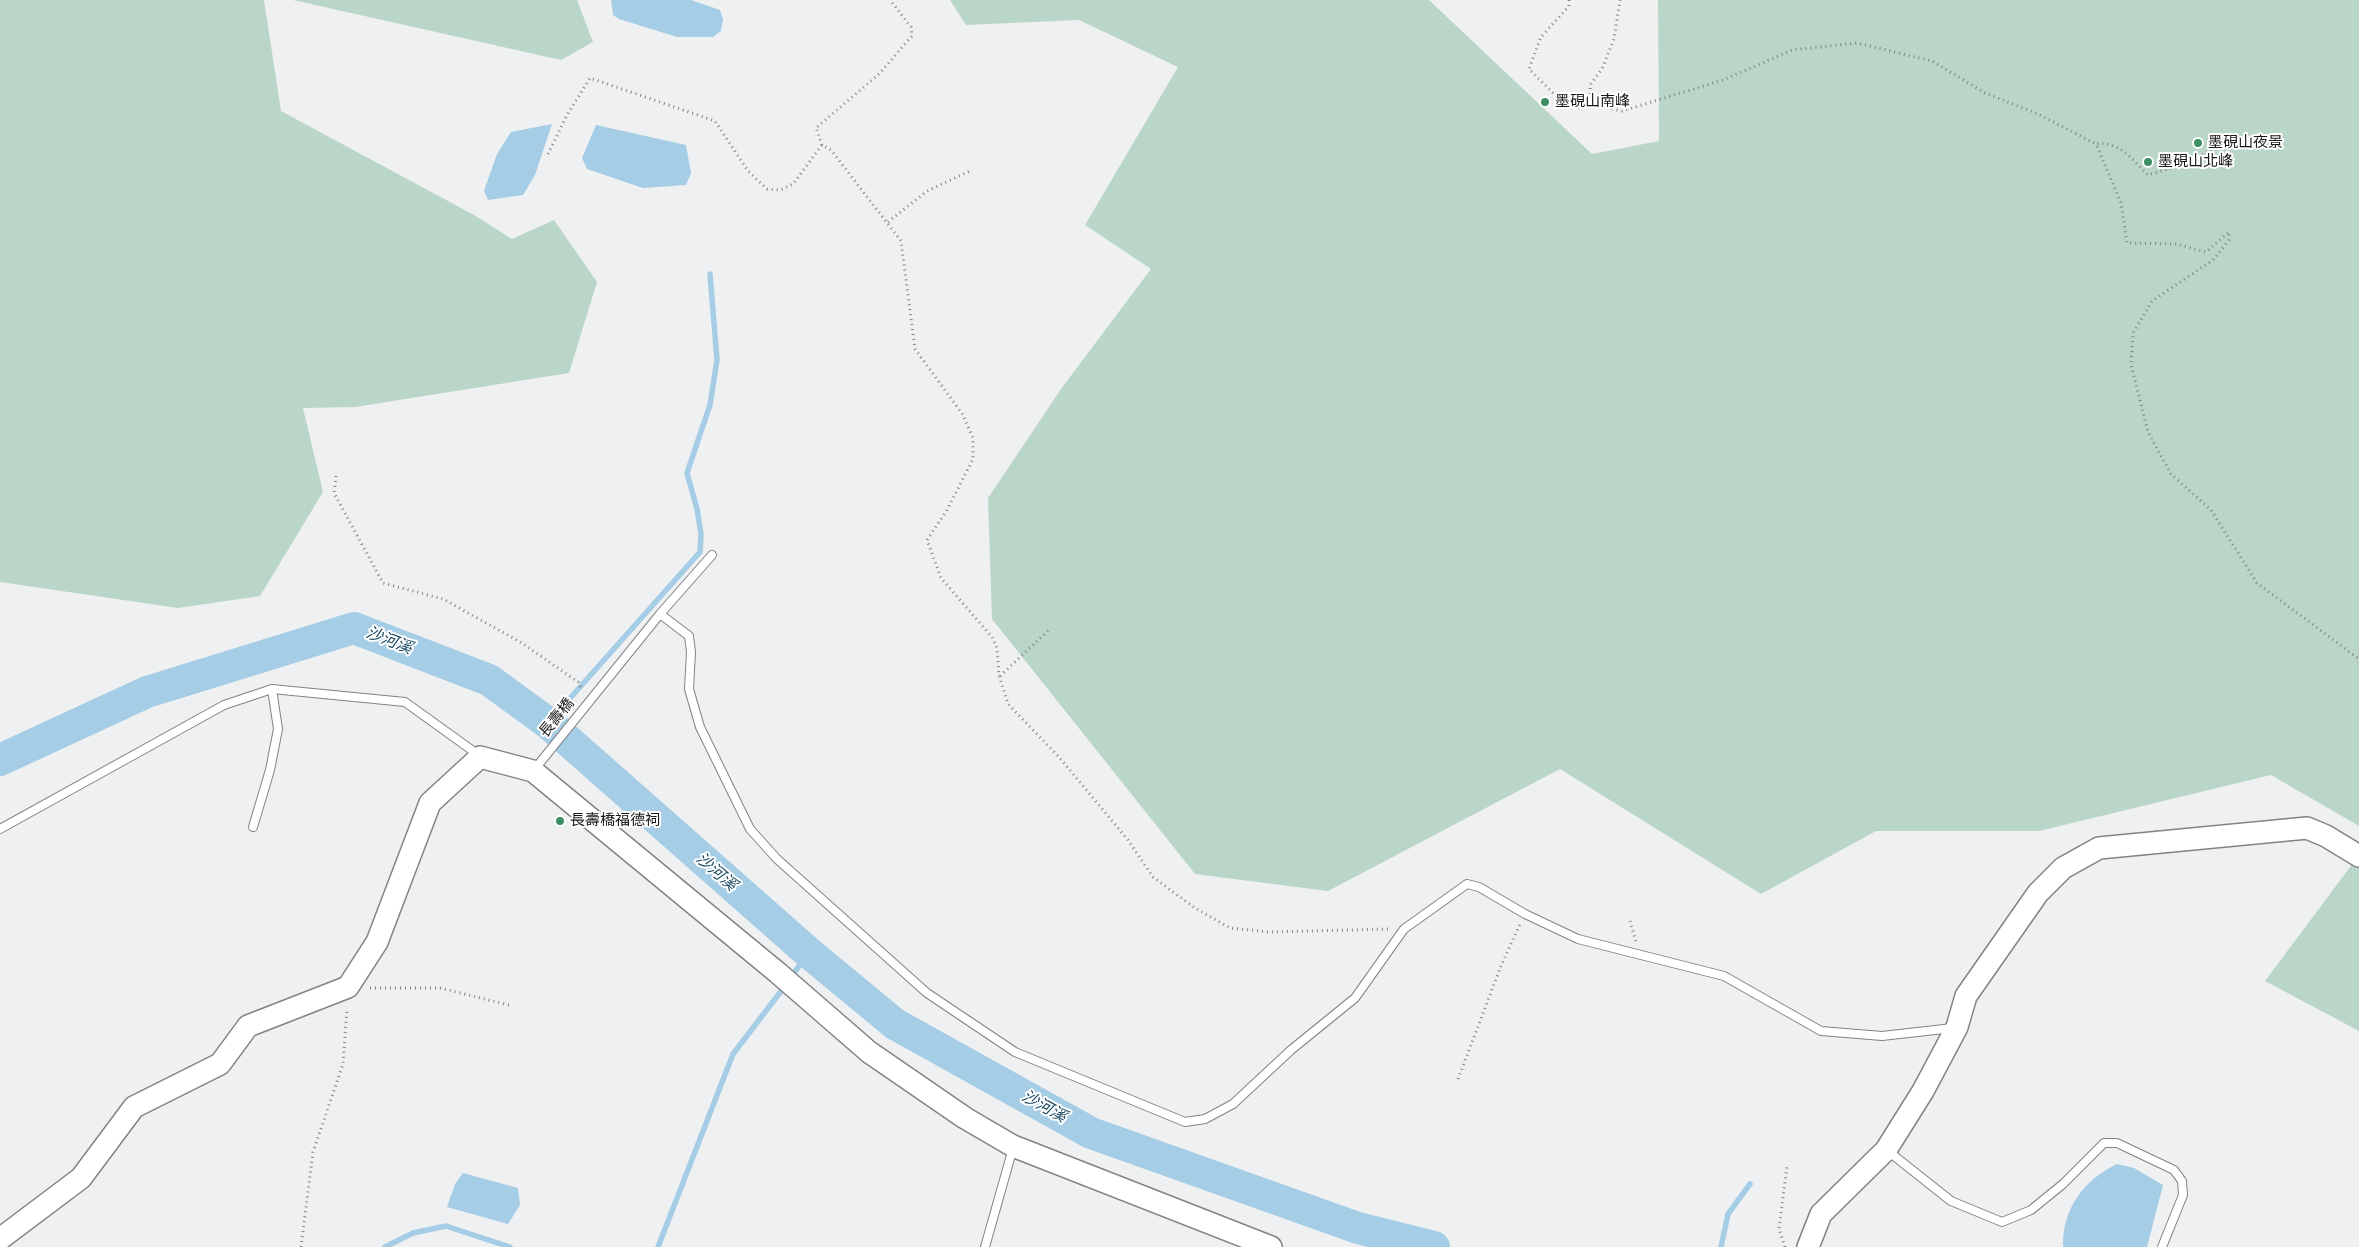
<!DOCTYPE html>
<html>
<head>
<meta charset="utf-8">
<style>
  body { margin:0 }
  canvas { display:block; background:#eff0f1 }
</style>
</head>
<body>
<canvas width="2359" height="1247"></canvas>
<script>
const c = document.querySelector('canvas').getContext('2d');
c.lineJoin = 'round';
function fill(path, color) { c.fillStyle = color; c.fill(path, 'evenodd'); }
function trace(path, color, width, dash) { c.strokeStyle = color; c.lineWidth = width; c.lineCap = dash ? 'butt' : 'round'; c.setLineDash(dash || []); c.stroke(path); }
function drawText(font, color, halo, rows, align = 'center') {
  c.font = font + ' Manrope,"Noto Sans TC",sans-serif'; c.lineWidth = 4; c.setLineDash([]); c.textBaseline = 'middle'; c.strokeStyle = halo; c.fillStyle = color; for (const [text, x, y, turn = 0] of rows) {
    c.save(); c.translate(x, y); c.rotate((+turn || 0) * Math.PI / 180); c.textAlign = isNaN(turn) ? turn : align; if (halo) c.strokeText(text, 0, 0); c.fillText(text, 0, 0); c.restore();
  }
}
const green = new Path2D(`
  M0 0H264L281 111 474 215 512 239 554 220 597 282 569 373 355 407 303 408 323 492 260 596 178 608 0 582Z
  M293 0H577L593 42 561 60Z
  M950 0H1429L1592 154 1659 141 1658 0H2359V826L2271 775 2039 831H1876L1761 894 1560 769 1328 891 1195 874 992 619 988 498 1061 389 1151 269 1085 225 1178 67 1079 20 966 25Z
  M2359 855V1031L2265 981Z`);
const water = new Path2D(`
  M611 0H691L720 10 723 19 721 31 713 37H677L619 19 613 15Z
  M552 124 535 175 523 195 488 200 484 191 497 154 511 132Z
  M596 125 686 145 691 173 686 185 643 188 587 169 582 158Z
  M2117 1164 2134 1168 2163 1185 2147 1247H2063C2062 1210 2083 1180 2117 1164Z
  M463 1173 518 1188 520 1205 508 1224 447 1207 455 1184Z`);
const stream = new Path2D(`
  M548 723 700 552 701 534 697 509 687 473 710 405 717 360 710 274
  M790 978 809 953
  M385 1247 413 1233 446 1226 510 1247
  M658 1247 733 1054 785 986
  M1721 1247 1728 1214 1750 1184`);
const river = new Path2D(`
  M0 760 147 692 354 628 489 680 548 723 809 953 895 1024 1091 1133 1358 1228 1434 1247`);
const path = new Path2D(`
  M1569 0V6L1541 37 1529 69 1557 97 1580 108 1591 104 1622 111 1723 80 1792 50 1857 43 1932 61 1985 93 2038 114 2096 144
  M1591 104 1590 85 1602 69 1614 39 1620 0
  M2220 144 2189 163 2148 175C2133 160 2118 140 2096 144L2121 203 2127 243 2177 244 2206 252 2229 232V240L2213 260 2152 301 2133 333 2131 364 2148 432 2171 474 2211 510 2257 583 2359 659
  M822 145 816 128 879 74 912 36 911 27 890 0
  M548 154 567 115 590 78 715 121 748 171 767 189 780 190 793 184 822 145 831 150 901 241 915 349 963 415 973 438V459L947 510 927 540 941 578 992 637 997 648 999 676 1008 704 1059 757 1128 840 1153 877 1195 908 1230 928 1269 932 1389 929
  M888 222 927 191 972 170
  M336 476 334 493 383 583 443 599 522 643 578 682 582 690
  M1000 676 1049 630
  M1630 921 1636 942
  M370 988H440L509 1005
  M1458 1079 1501 966 1520 924
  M301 1247 313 1152 343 1064 347 1008
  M1785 1247 1779 1229 1787 1166`);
const lane = new Path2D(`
  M660 614 689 636 691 652 689 689 700 727 750 829 777 859 927 993 1015 1052 1185 1122 1205 1119 1233 1104 1291 1050 1355 998 1404 929 1467 884 1479 887 1525 914 1578 939 1724 976 1821 1031 1882 1036 1953 1028
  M534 770 660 614 712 555
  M253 827 270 770 278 729 272 689
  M0 829 224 705 272 689 405 702 480 756
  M1888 1151 1951 1201 2002 1222 2031 1210 2063 1184 2104 1143H2117L2174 1170 2182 1181 2183 1195 2162 1247
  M985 1247 1013 1148`);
const secondary = new Path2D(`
  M0 1239 81 1178 134 1107 220 1064 248 1026 348 987 377 942 430 803 480 757 533 771 778 973 869 1052 965 1118 1013 1146 1271 1247
  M1808 1247 1821 1214 1886 1150 1923 1091 1957 1027 1966 996 2038 893 2063 868 2099 848 2307 828 2326 836 2359 856`);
const markers = [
  [1545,102,5,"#3d9062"],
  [2198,143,5,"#3d9062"],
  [2148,162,5,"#3d9062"],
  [560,821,5,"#3d9062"]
];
const poiNames = [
  ["墨硯山南峰",1555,102],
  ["墨硯山夜景",2208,143],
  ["墨硯山北峰",2158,162],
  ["長壽橋福德祠",570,821]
];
const streetNames = [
  ["長壽橋",557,718,-51]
];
const waterNames = [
  ["沙河溪",389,641,21],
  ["沙河溪",716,872,41],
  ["沙河溪",1044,1107,29]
];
fill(green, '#bad6c8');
fill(water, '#a5cde5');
trace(stream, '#a5cde5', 5.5);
trace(river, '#a5cde5', 32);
trace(lane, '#828384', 10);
trace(secondary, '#828384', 24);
trace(path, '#828384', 3, [1, 4]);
trace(lane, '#fff', 8);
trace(secondary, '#fff', 21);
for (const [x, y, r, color] of markers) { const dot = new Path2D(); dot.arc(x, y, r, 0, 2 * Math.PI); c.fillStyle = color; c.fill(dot); trace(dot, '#fff', 2); }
drawText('15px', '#181819', '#fff', poiNames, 'left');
drawText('15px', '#181819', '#fff', streetNames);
drawText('italic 16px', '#13455e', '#fff', waterNames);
</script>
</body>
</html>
